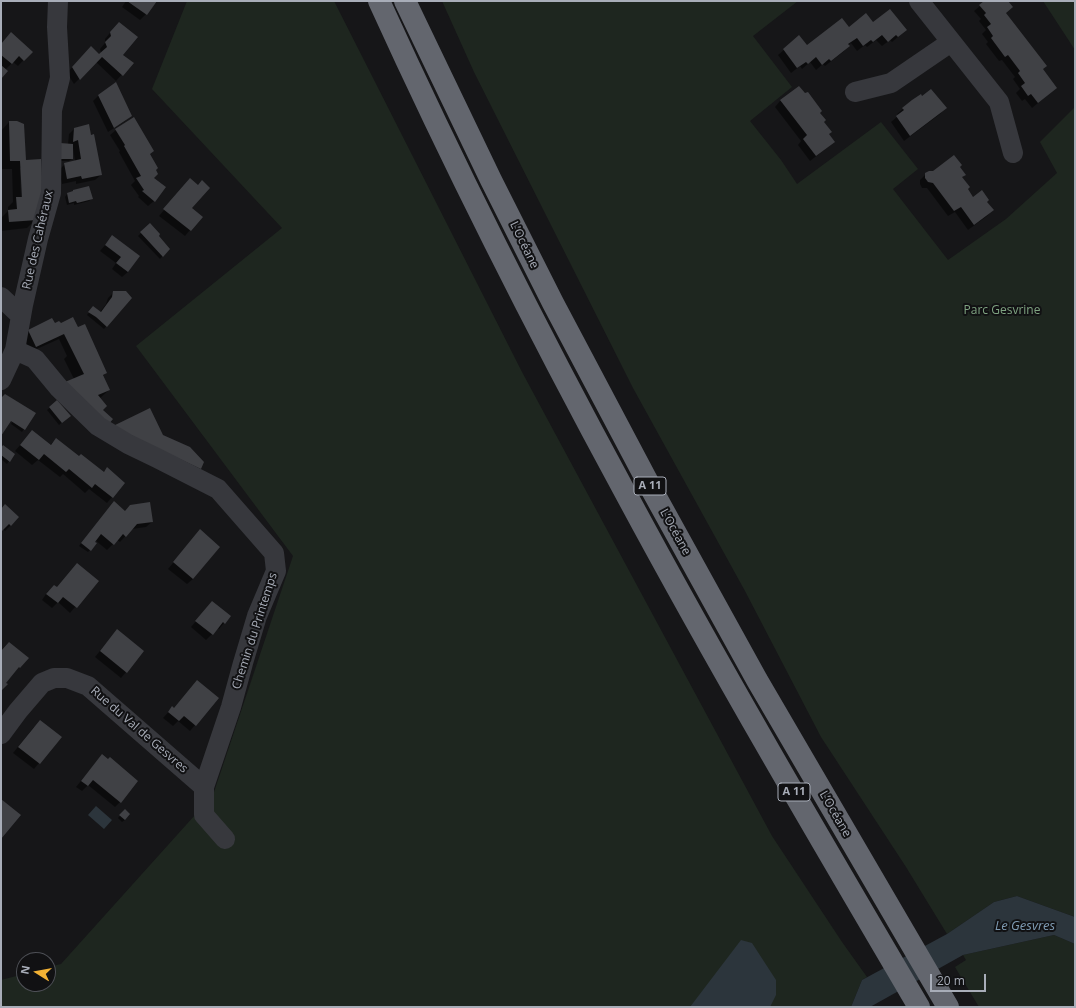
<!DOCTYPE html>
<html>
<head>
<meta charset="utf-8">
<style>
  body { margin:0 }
  #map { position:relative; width:1076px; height:1008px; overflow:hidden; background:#161618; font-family:"Open Sans",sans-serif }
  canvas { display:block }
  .frame { position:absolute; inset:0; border:2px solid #a8adb8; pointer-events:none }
  .north { position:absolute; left:16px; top:952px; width:40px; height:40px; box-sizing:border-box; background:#111113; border:1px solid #4d4f55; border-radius:50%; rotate:281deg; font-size:11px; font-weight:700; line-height:16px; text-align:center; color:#a8adb8 }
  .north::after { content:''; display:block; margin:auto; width:14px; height:18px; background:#f2b134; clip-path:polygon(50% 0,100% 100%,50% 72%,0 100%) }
  .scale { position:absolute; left:930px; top:974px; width:56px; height:18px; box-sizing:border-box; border:2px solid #a8adb8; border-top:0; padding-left:5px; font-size:12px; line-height:14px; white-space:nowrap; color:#a8adb8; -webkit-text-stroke:3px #111113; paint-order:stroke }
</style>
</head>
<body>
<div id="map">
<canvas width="1076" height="1008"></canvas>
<div class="frame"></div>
<div class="north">N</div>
<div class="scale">20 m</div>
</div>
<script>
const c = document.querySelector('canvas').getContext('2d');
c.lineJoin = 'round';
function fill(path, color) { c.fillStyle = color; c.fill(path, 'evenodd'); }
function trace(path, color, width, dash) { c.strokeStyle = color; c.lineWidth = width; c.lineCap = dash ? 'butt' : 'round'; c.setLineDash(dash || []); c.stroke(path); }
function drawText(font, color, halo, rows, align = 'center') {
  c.font = font + ' "Open Sans",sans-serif'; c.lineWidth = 4; c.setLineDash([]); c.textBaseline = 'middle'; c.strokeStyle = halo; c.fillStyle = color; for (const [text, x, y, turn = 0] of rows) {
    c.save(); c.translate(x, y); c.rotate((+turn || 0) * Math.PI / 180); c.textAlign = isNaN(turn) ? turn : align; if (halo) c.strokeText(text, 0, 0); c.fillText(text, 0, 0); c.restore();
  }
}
const green = new Path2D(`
  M187 1H334L522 372 772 836 842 942 867 977 862 980 851 1007H1V980L24 974V984H48V967L61 964 213 795 293 556 136 346 282 228 152 89Z
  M442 1H798L753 36 792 87 750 121 781 160 797 184 881 122 918 169 893 189 948 260 1006 219 1057 173 1040 142 1075 107V917L1017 896 994 902 947 934 906 867 821 737 745 591 633 388 474 72Z
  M1043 1H1075V50Z
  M1054 935 1075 944V1007H979L955 967 966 960 963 955Z`);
const water = new Path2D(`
  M96 806 112 820 104 829 88 815Z
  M1017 896 1075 917V944L1054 935 963 955 870 1007H851L862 980 947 934 994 902Z
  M741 940 752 943 776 980V995L770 1007H690Z`);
const shadow = new Path2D(`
  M126 1H156L146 14 140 20 122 7Z
  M986 1H1007L1006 13 1042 69 1050 93 1032 108 1025 99 1022 101 1016 93 1020 89 1013 79 1015 77 1002 60 999 61 986 44 988 42 982 34 986 30 979 21 981 19 974 11Z
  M872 23 906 30 892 42 890 40 882 46 876 40 867 47 865 45 857 51 851 43 848 45 849 46 843 52 825 66 823 64 816 70 810 62 802 69 800 66 791 73 778 55 799 37 807 47 848 28Z
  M114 28 122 55 132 63 116 81 96 62 74 84 67 73 85 53 99 55 101 53 100 49 105 43V39Z
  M1 44 31 52 18 66 13 62 5 70 1 78Z
  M799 87 819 113 828 134 834 142 828 147 810 161 798 145 801 141 775 107 780 101Z
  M99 95 131 115 125 121 108 132 93 101Z
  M920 95 922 97 945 108 940 114 904 141 891 122 898 116 897 114 903 109Z
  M9 122 25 161 36 219 27 228 1 231V218L8 211V207L13 202 12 169H2L1 131ZM20 168H22L23 202H21Z
  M74 129 101 175 95 180 76 184V181L62 184 59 170 65 164 75 161 73 148H72V159L69 161H57L68 144 69 134Z
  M116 130 155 170 153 178 154 201 148 206 138 197 139 196 131 185 135 181 119 152 120 151 110 135Z
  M959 167 961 178 966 189 973 198 986 202 992 210 987 216 968 230 955 212 948 216 927 188H922L920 184V180L926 174Z
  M185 185 190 208V230L185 236 159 216Z
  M67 194 91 199 89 201 74 205V203L67 205 65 197Z
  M150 224 158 236 169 249 160 259 138 236Z
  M112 237 128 272 122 277 112 269 116 263 100 251Z
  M114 292 110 322 104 329 87 315 91 310 100 312 106 304 108 298Z
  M54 324H60L78 329 106 373 102 377 109 390 99 399 74 379 64 359 67 356 59 339 30 352 23 336 28 331Z
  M6 395 35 413 22 432 11 424 21 407H19L1 434V400Z
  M57 402 67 418 59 425 47 410Z
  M27 437 50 445 56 439 79 457 103 473 107 469 112 497 107 503 89 489 85 493 63 474 60 477 38 460 32 465 15 451Z
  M1 449 9 461 7 464 1 459Z
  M109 508 125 512 152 522 146 527 132 529 120 542 117 540 107 550 95 540 90 550 88 552 79 546Z
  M1 510 18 518 5 531 3 529 1 531Z
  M200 530 193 579 187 584 168 569Z
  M97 581 70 613 58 602 52 608 42 600 48 591 57 588Z
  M212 602 224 623 219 629 218 628 206 640 191 627Z
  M112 636 126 672 121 678 95 657Z
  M192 687 195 725 190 731 178 721 173 726 163 718 172 708 174 709Z
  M34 727 39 763 34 769 13 753Z
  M108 760 120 802 115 807 88 785 82 791 76 787 97 761Z
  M125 810V820L122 822 118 818Z`);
const building = new Path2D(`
  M127 1H157L147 15Z
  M984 1H1008L1013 7 1006 13 1047 66 1043 69 1057 88 1038 103 1031 94 1028 96 1021 86 1025 83 1018 73 1020 71 1008 55 1005 57 991 38 993 36 987 27 991 24 984 15 986 13 979 5Z
  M890 9 907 30 898 37 896 35 888 42 882 35 873 42 871 40 863 46 857 38 848 44 850 46 831 61 829 59 822 65 816 57 808 64 806 62 797 68 783 49 799 35 807 45 842 18 849 27 866 13 873 22Z
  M119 22 138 37 123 55 134 63 123 76 102 57 80 80 72 67 91 46 99 54 107 47 105 42 111 36 110 32Z
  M11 32 33 52 24 61 19 56 12 64 1 55V44Z
  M1 65 8 71 1 79Z
  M116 82 132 116 114 128 98 95Z
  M799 86 805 93 808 92 822 111 820 113 826 120 824 122 832 132 829 134 835 142 816 156 803 139 807 135 780 100Z
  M931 89 947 108 910 136 896 116 904 110 902 108 912 100 921 94 922 96Z
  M134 117 154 151 150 154 158 168 156 170 158 174 154 178 166 187 155 202 142 191 144 190 136 178 141 176 124 146 125 145 115 129Z
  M9 121H17L24 124 26 160 41 159 43 194 37 220 9 222 8 210 17 209 16 197H22L20 161H10Z
  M89 124 91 135 94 134 102 175 82 179 81 176 67 179 64 163 81 159 78 140 73 142 74 128Z
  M60 143 73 144V159H59Z
  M954 155 962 165 960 167 966 175 962 177 970 187 968 189 973 197 982 190 989 200 987 202 994 210 974 225 961 207 954 211 933 183 928 182 925 178V173L929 171H933Z
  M190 178 198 185 202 180 210 188 192 208 203 217 191 231 163 209Z
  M89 186 93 199 77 203 76 201 69 203 67 193 73 191V190Z
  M150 223 160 234 159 236 170 249 163 257 140 232Z
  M112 235 140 256 128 272 116 263 121 257 105 245Z
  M113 291H126L132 298 107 327 96 317 88 312 93 306 101 312 112 297Z
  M73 317 78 327 85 324 107 373 103 375 110 390 98 395 107 406 103 410 113 419 108 425 65 382 84 374 64 334 36 347 28 330 52 318 55 323 59 321 61 323Z
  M5 394 36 413 25 430 11 421 1 436V398Z
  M57 400 71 416 62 423 49 407Z
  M150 408 163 435 190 447 204 462 201 469 111 427Z
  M32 430 51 445 56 438 79 456 81 454 104 472 107 467 125 483 113 498 95 484 92 488 69 469 66 472 44 454 39 460 20 445Z
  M3 445 15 454 10 462 1 455V448Z
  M114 501 125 511 130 505 150 502 153 522 137 524 126 537 123 534 114 545 101 534 95 542 97 543 91 551 81 543Z
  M5 504 19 517 11 526 9 524 1 532V509Z
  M200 529 220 547 193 579 173 562Z
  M77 563 99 581 77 608 63 597 58 603 46 594 54 585 57 587Z
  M212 601 231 616 225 624 223 622 213 635 195 621Z
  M117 629 144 651 127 673 100 651Z
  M9 642 29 658 20 668 19 667 6 683 8 684 2 690 1 689V651Z
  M197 680 219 698 196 726 184 716 179 721 168 712 172 706 174 708Z
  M40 720 62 737 40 764 18 747Z
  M102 754 108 759 110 757 138 781 121 803 93 780 88 786 81 781Z
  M1 799 21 815 1 839Z
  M125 809 130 814 125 820 119 815Z`);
const minor = new Path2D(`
  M919 1 999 102 1013 153
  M855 92 891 83 951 42
  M1 297 21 316
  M15 350 35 359 59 388 98 426 128 444 157 458 218 489 274 553 276 571 257 616 243 663 231 707 204 787V815L225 839
  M1 380 15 350 23 305 38 239 51 193 52 110 60 78 57 27 58 1
  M1 734 18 711 42 683 54 678H67L88 686 204 787`);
const highway = new Path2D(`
  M379 1C455 168 538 332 626 494 719 667 819 837 919 1007
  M405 1 491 180 553 303 652 490 757 680 948 1007`);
const shields = [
  [650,486,32],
  [794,792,32]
];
const shieldNames = [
  ["A 11",650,486],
  ["A 11",794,792]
];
const streetNames = [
  ["Rue des Cahéraux",38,240,-77],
  ["L’Océane",524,245,64],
  ["L’Océane",675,532,61],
  ["Chemin du Printemps",255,631,-72],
  ["Rue du Val de Gesvres",139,730,41],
  ["L’Océane",835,814,60]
];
const parkNames = [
  ["Parc Gesvrine",1002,311]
];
const waterNames = [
  ["Le Gesvres",1025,926]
];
fill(green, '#1e261f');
fill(water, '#2c353c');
fill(shadow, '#0007');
fill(building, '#404145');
trace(minor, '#37383d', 20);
trace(highway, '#63666e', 22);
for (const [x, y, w] of shields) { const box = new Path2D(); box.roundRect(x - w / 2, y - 9, w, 18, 3); c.fillStyle = '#111113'; c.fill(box); trace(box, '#a8adb8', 1); }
drawText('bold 11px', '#a8adb8', null, shieldNames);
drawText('12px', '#a8adb8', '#111113', streetNames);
drawText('12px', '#7fa381', '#111113', parkNames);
drawText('italic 13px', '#7f9bb3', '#111113', waterNames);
</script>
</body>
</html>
